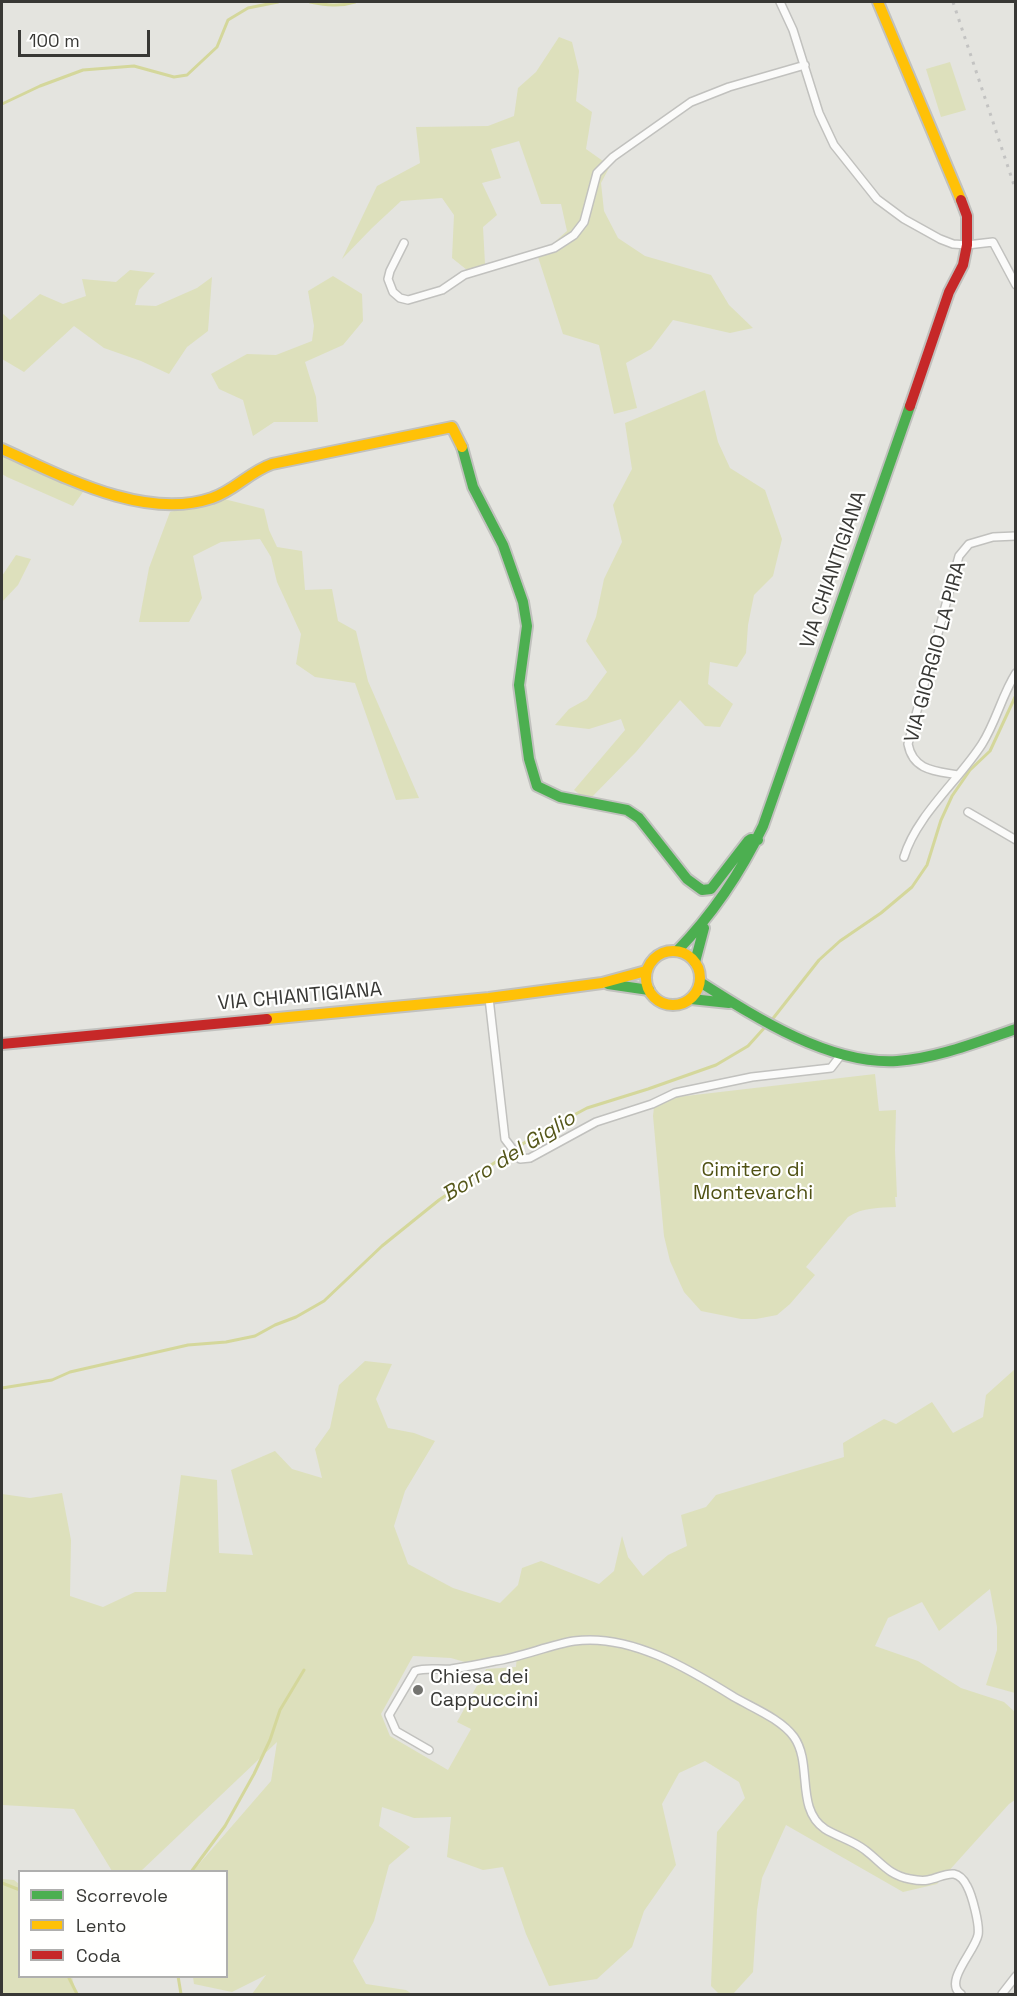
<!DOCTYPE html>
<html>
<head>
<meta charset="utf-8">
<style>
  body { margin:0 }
  #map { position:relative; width:1017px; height:1996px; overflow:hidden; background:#e4e4df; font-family:"Space Grotesk",sans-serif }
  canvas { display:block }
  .frame { position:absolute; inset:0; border:3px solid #383835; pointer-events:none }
  .legend { position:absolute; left:18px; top:1870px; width:210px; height:108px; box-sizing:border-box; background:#fffffe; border:2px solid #afafae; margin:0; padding:8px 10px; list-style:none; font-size:18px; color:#383835 }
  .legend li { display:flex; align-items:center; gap:12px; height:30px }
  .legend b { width:30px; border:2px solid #afafae }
  .scale { position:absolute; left:18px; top:30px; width:132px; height:27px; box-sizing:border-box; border:3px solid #383835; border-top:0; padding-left:8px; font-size:18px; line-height:21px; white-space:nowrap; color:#383835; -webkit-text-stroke:4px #fffffe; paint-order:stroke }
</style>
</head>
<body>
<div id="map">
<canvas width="1017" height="1996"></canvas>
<div class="frame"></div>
<ul class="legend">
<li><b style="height:8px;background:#4caf50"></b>Scorrevole</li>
<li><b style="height:8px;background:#ffc107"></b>Lento</li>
<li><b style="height:8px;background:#c62828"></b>Coda</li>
</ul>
<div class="scale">100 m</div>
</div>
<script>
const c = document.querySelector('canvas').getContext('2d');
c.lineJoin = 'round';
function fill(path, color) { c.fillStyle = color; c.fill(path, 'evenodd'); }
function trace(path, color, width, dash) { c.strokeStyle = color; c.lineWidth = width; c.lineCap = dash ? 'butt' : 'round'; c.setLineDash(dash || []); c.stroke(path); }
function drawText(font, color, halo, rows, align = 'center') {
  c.font = font + ' "Space Grotesk",sans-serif'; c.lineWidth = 4.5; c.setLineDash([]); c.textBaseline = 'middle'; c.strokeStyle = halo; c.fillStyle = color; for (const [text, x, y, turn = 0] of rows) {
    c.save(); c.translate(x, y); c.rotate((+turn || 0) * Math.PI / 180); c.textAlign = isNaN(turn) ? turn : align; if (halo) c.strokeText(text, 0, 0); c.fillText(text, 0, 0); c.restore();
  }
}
const green = new Path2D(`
  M559 37 572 42 579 71 576 101 592 112 586 149 610 166 601 183 604 211 618 238 645 256 711 275 729 305 753 328 730 333 673 320 651 349 626 363 637 408 614 414 599 345 563 334 538 257 567 231 561 204H541L519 141 491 149 501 178 482 183 497 215 483 227 485 264 467 270 452 258 454 215 442 198 401 201 372 228 342 259 377 186 420 163 416 127 488 126 514 116 518 88 536 72Z
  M950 62 966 110 941 117 926 69Z
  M130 270 155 273 139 290 135 305 156 306 197 288 212 277 208 331 187 347 169 374 141 361 104 348 74 326 24 372 2 359V313L10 320 40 294 63 304 86 296 82 279 116 282Z
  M333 276 362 294 363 321 343 345 305 362 316 397 318 422H274L253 436 243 400 219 389 211 374 247 354 276 355 312 341 314 326 308 291Z
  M705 390 718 442 730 468 765 490 782 539 773 576 754 595 748 625 746 653 737 667 710 662 708 684 733 704 720 727 705 726 680 700 636 752 588 801 574 790 625 730 621 719 589 729 555 725 569 709 587 699 607 672 586 641 596 617 604 579 622 542 613 505 632 469 625 423Z
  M2 451 83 492 73 506 7 477 2 474Z
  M224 499 264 509 269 530 277 547 302 551 305 590 332 589 338 621 356 631 368 681 419 798 396 800 355 683 315 677 296 664 301 634 277 582 271 557 260 539 221 542 193 556 202 598 189 622H139L149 568 170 512Z
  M16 555 31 559 18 585 2 602V576Z
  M875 1074 879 1111 896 1110 895 1150 897 1197H895L896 1207C879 1208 863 1207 848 1217L806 1267 815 1275 790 1304 777 1315 756 1319H741L701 1311 684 1292 670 1261 664 1236 653 1116 654 1107 677 1097Z
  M365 1361 392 1364 376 1399 388 1428 414 1433 435 1441 405 1491 394 1526 408 1564 453 1588 500 1603 518 1585 522 1568 541 1561 599 1584 614 1571 622 1536 628 1557 643 1576 668 1555 687 1546 681 1515 706 1507 716 1495 844 1457 843 1443 884 1419 896 1424 932 1402 953 1433 983 1417 986 1395 1015 1369V1693L986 1685 997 1650V1627L990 1589 939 1631 922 1602 888 1618 875 1646 918 1661 961 1688 1004 1702 1015 1712V1800L1009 1804 937 1884 903 1892 786 1825 762 1878 757 1910 753 1972 733 1994H719L711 1986 717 1832 745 1798 739 1782 705 1761 679 1773 662 1804 676 1865 644 1911 632 1947 597 1979 549 1986 526 1934 503 1867 483 1870 447 1857 451 1817 414 1818 382 1807 379 1826 410 1847 389 1865 374 1921 353 1961 366 1984 406 1990 412 1994H252L266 1975 232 1992 194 1984 193 1977 226 1976V1872L193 1871 271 1781 277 1742 141 1871H112L74 1809 2 1805V1494L30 1498 62 1493 71 1540 70 1596 103 1607 135 1592H166L181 1475 217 1480 219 1553 253 1555 231 1470 275 1451 292 1469 322 1478 315 1449 330 1428 339 1385ZM517 1654 516 1667 486 1669 457 1722 471 1729 448 1770 390 1736 381 1714 413 1656 451 1658 468 1663Z
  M2 1879 14 1880 19 1884 20 1976 72 1977 76 1994H2Z`);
const stream = new Path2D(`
  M310 2C326 5 339 7 355 2
  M2 104 40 86 83 70 134 66 174 77 187 75 217 47 228 20 248 8 278 2
  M771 1021 819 960 840 941 881 913 912 887 927 865 941 820 952 796 970 770 990 751 1016 695
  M2 1388 52 1380 70 1372 188 1345 226 1342 255 1336 275 1325 296 1317 324 1301 382 1246 439 1200 533 1137 587 1108 648 1089 716 1065 748 1046 766 1026
  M191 1872 225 1826 254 1774 270 1740 280 1710 304 1670
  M2 1883 20 1890
  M68 1976 77 1994
  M178 1976 181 1994`);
const street = new Path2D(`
  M780 2 793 30 819 113 834 145 877 199 904 219 940 239 953 244 967 245 993 242 1016 285
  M404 243 390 271 388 279 393 292 400 298 408 300 442 290 464 275 554 248 574 235 584 222 597 173 613 157 691 102 729 87 805 65
  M958 775C936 771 913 771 908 744L959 556 969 544 993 537 1016 536
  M968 812 1016 840
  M904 857C916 816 959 780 982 744 996 722 1002 695 1016 673
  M489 998 505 1139 520 1159 530 1158 596 1122 652 1104 675 1093 752 1077 831 1068 841 1055
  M429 1750 396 1731 389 1715 415 1671C427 1667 438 1670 451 1669 466 1667 481 1664 495 1661 522 1657 549 1645 574 1641 630 1633 689 1669 734 1697 753 1708 781 1719 794 1737 813 1764 795 1809 825 1829 838 1837 854 1841 865 1850 881 1862 888 1875 910 1879 915 1880 923 1881 928 1880 944 1877 956 1865 967 1886 972 1895 980 1925 978 1935 975 1951 943 1982 961 1994
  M1002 1994 1016 1976`);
const fast = new Path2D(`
  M462 447 473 487 503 545 523 602 527 626 519 685 529 759 537 786 560 797 627 810 639 818 687 879 702 890 711 889 748 841 751 839 758 840
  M677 951C713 914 741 872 763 826L910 406
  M695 962 704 928
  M700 982C755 1017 829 1065 897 1061 938 1058 977 1042 1016 1029
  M608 984 649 990
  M691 999 729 1003`);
const slow = new Path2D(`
  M878 2 961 200
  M2 449C62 476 145 521 212 498 234 491 249 472 272 464L452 427 462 447
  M646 978a27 27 0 1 1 54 0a27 27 0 1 1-54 0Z
  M267 1019 489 998 602 983 646 971`);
const jam = new Path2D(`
  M910 406 949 292 963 265 967 245V216L961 200
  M2 1044 267 1019`);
const rail = new Path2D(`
  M953 2 1016 191`);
const markers = [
  [418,1690,6,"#747470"]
];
const streetNames = [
  ["VIA CHIANTIGIANA",834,570,-71],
  ["VIA GIORGIO LA PIRA",936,652,-75],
  ["VIA CHIANTIGIANA",300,997,-5]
];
const parkNames = [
  ["Cimitero di",753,1171],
  ["Montevarchi",753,1194]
];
const poiNames = [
  ["Chiesa dei",430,1678],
  ["Cappuccini",430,1701]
];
const waterNames = [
  ["Borro del Giglio",509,1157,-32]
];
fill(green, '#dde0bc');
trace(stream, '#d4d79b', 3);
trace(street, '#c1c1be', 10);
trace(fast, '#c1c1be', 14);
trace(slow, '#c1c1be', 14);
trace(jam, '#c1c1be', 14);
trace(street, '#fbfbfa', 7);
trace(fast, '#4caf50', 10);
trace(slow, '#ffc107', 10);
trace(jam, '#c62828', 10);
trace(rail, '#c3c3c2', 3, [3, 6]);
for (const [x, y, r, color] of markers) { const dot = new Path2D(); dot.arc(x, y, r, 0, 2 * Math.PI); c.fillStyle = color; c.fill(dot); trace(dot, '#fffffe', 2); }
drawText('20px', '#383835', '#fffffe', streetNames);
drawText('20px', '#505214', '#fffffe', parkNames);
drawText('20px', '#383835', '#fffffe', poiNames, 'left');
drawText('italic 21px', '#55571a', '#fffffe', waterNames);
</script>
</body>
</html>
